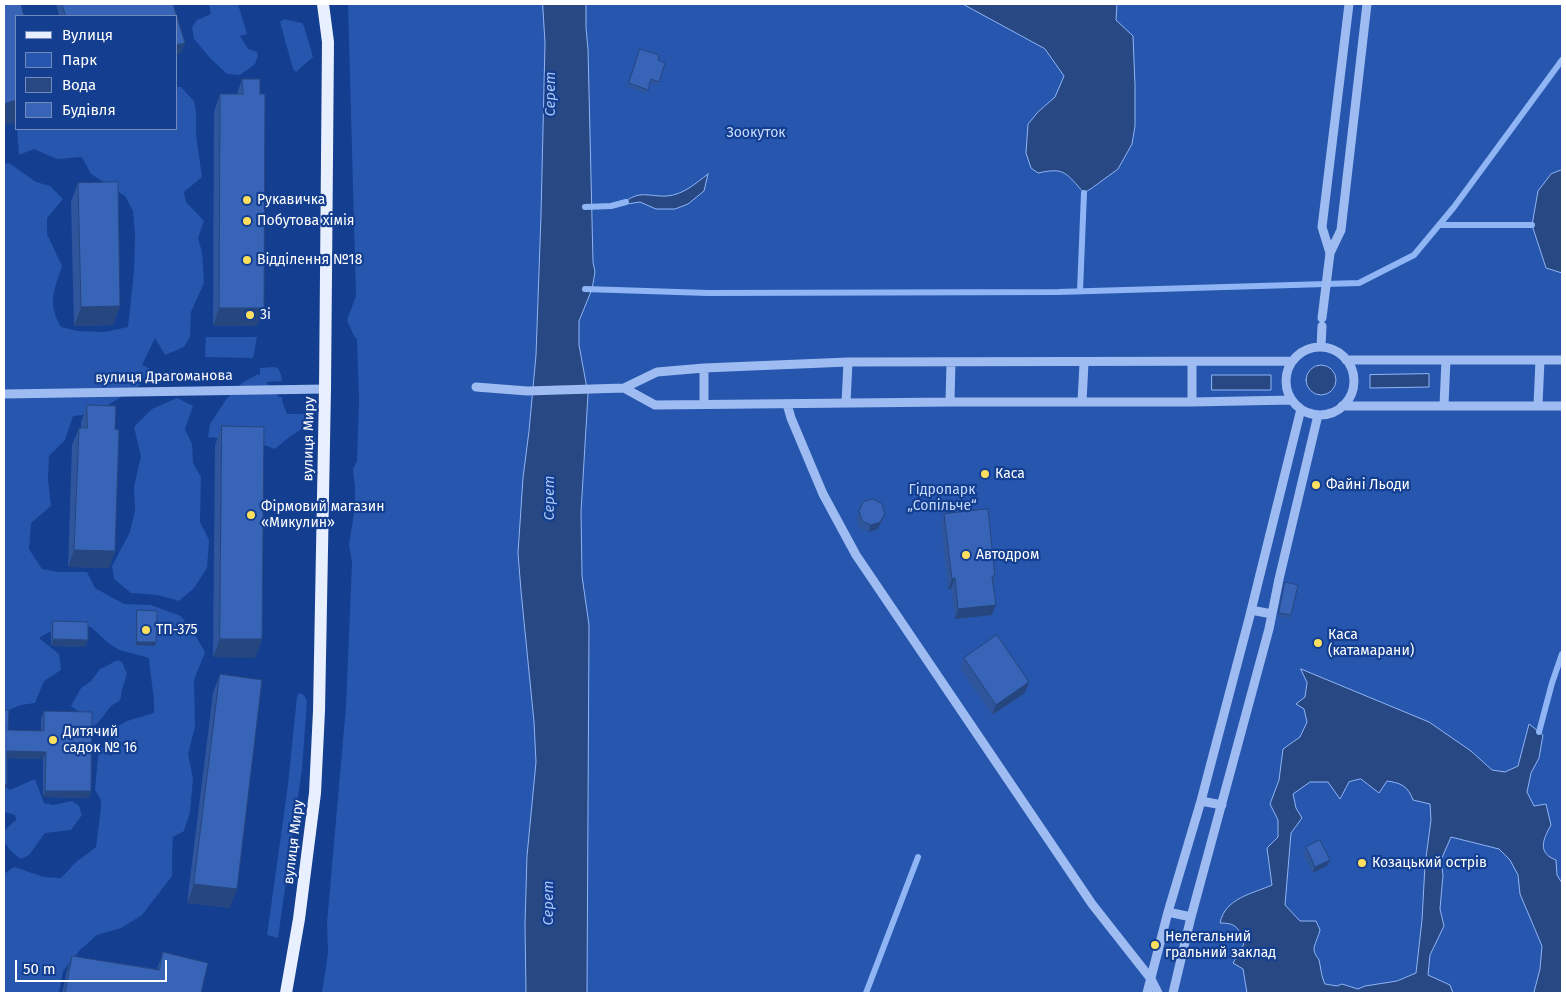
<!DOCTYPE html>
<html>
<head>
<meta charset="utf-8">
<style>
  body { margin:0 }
  #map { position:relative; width:1566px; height:997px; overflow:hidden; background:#143e8f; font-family:"Fira Sans",sans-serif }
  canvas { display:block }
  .frame { position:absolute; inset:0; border:5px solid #fff; pointer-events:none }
  .legend { position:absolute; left:15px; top:15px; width:162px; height:115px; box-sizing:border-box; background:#143e8f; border:1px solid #728bbc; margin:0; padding:6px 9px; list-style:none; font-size:15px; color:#fff }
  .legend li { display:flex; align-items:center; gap:10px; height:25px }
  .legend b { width:25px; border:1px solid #728bbc }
  .scale { position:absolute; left:15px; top:960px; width:152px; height:22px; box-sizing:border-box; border:2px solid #fff; border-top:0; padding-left:6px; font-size:15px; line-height:18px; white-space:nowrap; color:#fff; -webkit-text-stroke:4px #143e8f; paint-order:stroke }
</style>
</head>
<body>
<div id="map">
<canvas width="1566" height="997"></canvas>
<div class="frame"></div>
<ul class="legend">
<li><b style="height:6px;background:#e8efff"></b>Вулиця</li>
<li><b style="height:14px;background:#2656ae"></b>Парк</li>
<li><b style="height:14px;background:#284884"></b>Вода</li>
<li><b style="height:14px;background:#3764b6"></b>Будівля</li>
</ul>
<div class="scale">50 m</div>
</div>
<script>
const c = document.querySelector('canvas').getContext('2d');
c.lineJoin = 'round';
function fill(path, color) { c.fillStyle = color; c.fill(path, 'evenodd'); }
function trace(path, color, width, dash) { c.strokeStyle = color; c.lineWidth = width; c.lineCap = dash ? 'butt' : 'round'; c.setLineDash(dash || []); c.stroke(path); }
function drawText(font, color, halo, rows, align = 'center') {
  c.font = font + ' "Fira Sans",sans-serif'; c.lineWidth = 4.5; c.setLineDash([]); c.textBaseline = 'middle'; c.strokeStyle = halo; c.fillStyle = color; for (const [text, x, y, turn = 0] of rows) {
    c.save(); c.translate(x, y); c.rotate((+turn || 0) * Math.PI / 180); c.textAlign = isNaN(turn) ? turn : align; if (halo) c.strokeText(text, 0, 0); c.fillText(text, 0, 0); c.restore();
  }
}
const green = new Path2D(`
  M209 4H238L247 34 240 36 248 49 257 52 258 56 255 64 240 75 227 74 211 59 194 39 192 27 197 20 211 14Z
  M348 4H1562V993H322L328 953 327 923 346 706 352 562 349 545 355 507V489L353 469 357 461 359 400 357 339 354 336 347 320 356 296Z
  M284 19 302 23 304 26 313 57 296 72 293 69 280 22Z
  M176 87H181L194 101 196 112V135L202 177 184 192 186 202 204 221 198 238 202 252 204 283 191 312 190 337 184 347 165 355 155 338 142 365 150 369 139 386 108 405 99 413 73 416 65 440 49 456 48 480 51 506 31 523 29 549 42 569 57 572H87L95 588 124 604 151 605 181 616 195 635 205 652 194 680 195 727 188 754 193 778 190 812 184 831 173 837 172 855V876L142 915 121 928 97 935 80 950 63 971 59 993H4V874L14 867 44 877 61 878 76 862 96 847 101 808V800L95 790 99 745 111 756 116 748 113 729 127 721 154 713C155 695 150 677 149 658L119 650 107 642 91 627 60 626 39 638 59 654 61 670 44 681 35 703 21 705 4 712V164L9 163 36 182 50 186 63 199 47 218V234L62 266C54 291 47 303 61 327L78 331 105 332 128 327 134 271 135 236 133 211 125 196 91 174 82 157 57 159 34 149 19 155 17 129H176Z
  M206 337H257L253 358 205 357Z
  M274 367 278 368 281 375 282 381 266 382 279 397H282L283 404 287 414H306V426L288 438 275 449C252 440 233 439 208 437L210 424 227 398 242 383 258 374 260 376V368Z
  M177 398 193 406 185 429 192 444 193 463 201 477 200 522 209 540 207 568 194 588 179 601 158 595 131 593 114 579 112 566 130 532 135 510 134 487 141 456 134 427 152 409Z
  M118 660 122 662 127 674 121 693V698L119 701 111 706 97 724 93 726 89 725 82 714 71 706 81 688 91 681 101 668C108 667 111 662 118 660Z
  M299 693 304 695 307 701 302 769 278 938 267 935 288 785 297 696Z
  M35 779 44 803 53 805 72 801 79 806 82 815 71 830 45 833 29 855 21 859C14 854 0 843 4 832 6 828 13 823 16 820L15 815 4 812V785L10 790Z`);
const water = new Path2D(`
  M543 4H586V28L588 49 593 262 595 272 592 289 579 321V345L588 394 581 512 582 576 589 625 587 993H526L525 925 527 856 536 762 534 722 521 591 518 553 523 478 529 431 536 355 541 215 545 43Z
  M963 4H1117L1116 20 1133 36 1135 85V126L1132 144 1118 169 1092 188 1084 193C1066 173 1065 167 1038 173L1031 168 1026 153 1028 124 1038 112 1055 97 1064 76 1045 49Z
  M1562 170V273L1546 268 1532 225 1538 191 1551 174Z
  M708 174 704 191 688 204 675 209H656L640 202 627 204 626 201C641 190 650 197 667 196 683 195 696 183 708 174Z
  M1306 380a15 15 0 1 1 30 0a15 15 0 1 1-30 0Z
  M1429 374V387L1370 388V375Z
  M1212 375H1271V390H1212Z
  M1301 669 1429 722 1471 751 1492 770 1505 772 1518 766 1529 724 1543 735 1539 758 1531 773 1527 792 1534 806 1546 804 1551 825C1543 839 1537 853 1556 860L1557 875 1562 883V993H1532L1534 992 1540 969 1542 946 1520 894 1518 875 1510 860 1499 849 1451 837 1441 860 1443 875 1440 909 1444 926 1430 955 1428 975 1450 985 1453 993H1247L1243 969 1233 963 1244 944C1239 928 1237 923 1220 923 1225 898 1252 894 1272 885L1267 848 1278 837V820L1270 804 1279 780 1283 749 1300 737 1307 722 1304 709 1296 704 1305 697 1307 683ZM1361 779 1379 793 1387 781C1401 783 1408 786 1413 800L1430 804 1431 820 1425 865 1422 920 1416 973 1397 981 1365 986 1358 989 1342 984 1337 986 1325 984C1321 976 1321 968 1319 960 1317 956 1314 954 1314 949 1314 945 1319 935 1320 930L1316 921H1300L1285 905 1291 833 1302 818 1296 808 1293 794 1310 782H1328L1340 799 1349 782Z`);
const stream = new Path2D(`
  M585 207 611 206 626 202
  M1439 225H1532
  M585 289 708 293 1058 292 1359 283 1414 255 1454 207 1562 60
  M1080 291 1084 193
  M1539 732 1552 683 1562 654
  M866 993 918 857`);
const minor = new Path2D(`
  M1330 253 1322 227 1349 4
  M1322 318 1330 253 1341 230 1367 4
  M1321 347 1322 326
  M1286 381a34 34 0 1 1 68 0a34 34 0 1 1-68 0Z
  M1346 360H1562
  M704 368V404
  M476 387 527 391 624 388 657 372 704 368 848 362 1292 361
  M624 388 655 405 950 402H1192L1292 400
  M4 394 325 389
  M950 402 951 362
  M1082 402 1084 363
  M1192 402V362
  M846 403 848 362
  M787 404 791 418 823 494 856 555 1092 904 1151 979 1158 993
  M1444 405 1446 360
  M1538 405 1540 360
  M1342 406H1562
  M1251 610 1272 614
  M1201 801 1222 805
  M1168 912 1191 917
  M1147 993 1168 912 1201 801 1249 619 1301 409
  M1173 993 1191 917 1269 629 1279 579 1318 415`);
const major = new Path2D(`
  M286 993 299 919 315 793 319 711 325 389 328 42 323 4`);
const wall = new Path2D(`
  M56 4H173L185 43 181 53 176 54V16H59Z
  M640 49 658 60 665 63 658 85 650 83 646 93 627 87Z
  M242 79 260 94 257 326H213L214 112 220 94H237Z
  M78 183 120 306 113 325 74 326 71 202Z
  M87 405 115 429V551L109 568 68 567 72 445 79 428H81V422Z
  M222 426 262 639 255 658 213 657 215 445Z
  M859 511 885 514 878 529 868 532 859 528 856 518Z
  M944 514 995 576 993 583 992 615 955 619 951 589H948L941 524Z
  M1285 582 1291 615 1290 619 1278 616Z
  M137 610 155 646 135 645 136 614Z
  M53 621 88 640 85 647 51 646V628Z
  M964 658 1029 682 1025 693 992 715 960 668Z
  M220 674 230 908 187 903 213 693Z
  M44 711 91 791 89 798 43 797V759L7 758V785L4 792 8 730 41 731V718Z
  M1306 847 1330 860 1327 866 1312 873 1303 854Z
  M163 952 201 993H62L67 971 72 956 157 969Z`);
const shadedWall = new Path2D(`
  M185 43 181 53 176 54V45Z
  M16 100V122L4 126V104Z
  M120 306 113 325 74 326 81 307Z
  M219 308H264L257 326H213Z
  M885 514 878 529 868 532 871 525Z
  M74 550 115 551 109 568 68 567Z
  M955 578 951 589H948L952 579Z
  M996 605 992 615 955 619 958 609Z
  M53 639 88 640 85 647 51 646Z
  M220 639H262L255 658 213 657Z
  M137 642H156L155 646 135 645Z
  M1029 682 1025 693 992 715 996 705Z
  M7 751 46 752 43 759 5 758Z
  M4 785H7L4 792Z
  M45 791H91L89 798 43 797Z
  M1330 860 1327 866 1312 873 1315 867Z
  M194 884 237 889 230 908 187 903Z`);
const building = new Path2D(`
  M4 4H21L24 16H16V100L4 104Z
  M62 4H173L185 43 176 45V16H66Z
  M640 49 659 55 658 60 665 63 659 82 651 79 648 90 629 83Z
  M242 79H260V94H265L264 308H219L220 94H243Z
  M118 182 120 306 81 307 78 183Z
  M87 405 116 406 115 429 119 430 115 551 74 550 79 428H87Z
  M222 426 264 427 262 639H220Z
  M873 499 882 504 885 514 880 522 871 525 862 521 859 511 863 502Z
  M988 509 995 576H992L996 605 958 609 955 578 952 579 944 514Z
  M1285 582 1298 585 1291 615 1279 613Z
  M137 610 157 611 156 642H137Z
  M53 621 88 622V640L53 639Z
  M997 635 1029 682 996 705 964 658Z
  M220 674 262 680 237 889 194 884Z
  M4 710H9L8 730 44 731V711L92 712 91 791H45L46 752 7 751V785H4Z
  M1320 840 1330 860 1315 867 1306 847Z
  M163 952 208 963 201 993H65L72 956 159 970Z`);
const markers = [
  [247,200,5,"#ffe05e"],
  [247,221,5,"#ffe05e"],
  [247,260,5,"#ffe05e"],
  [250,315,5,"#ffe05e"],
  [985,474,5,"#ffe05e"],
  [1316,485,5,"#ffe05e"],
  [251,515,5,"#ffe05e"],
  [966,555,5,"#ffe05e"],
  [146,630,5,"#ffe05e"],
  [1318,643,5,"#ffe05e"],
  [53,740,5,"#ffe05e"],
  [1362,863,5,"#ffe05e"],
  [1155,945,5,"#ffe05e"]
];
const parkNames = [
  ["Зоокуток",756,133],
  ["Гідропарк",942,490],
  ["„Сопільче“",942,506]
];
const poiNames = [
  ["Рукавичка",257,200],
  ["Побутова хімія",257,221],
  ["Відділення №18",257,260],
  ["3і",260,315],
  ["Каса",995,474],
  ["Файні Льоди",1326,485],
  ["Фірмовий магазин",261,507],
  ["«Микулин»",261,523],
  ["Автодром",976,555],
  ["ТП-375",156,630],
  ["Каса",1328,635],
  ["(катамарани)",1328,651],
  ["Дитячий",63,732],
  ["садок № 16",63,748],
  ["Козацький острів",1372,863],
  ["Нелегальний",1165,937],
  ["гральний заклад",1165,953]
];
const streetNames = [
  ["вулиця Драгоманова",164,377,-1],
  ["вулиця Миру",309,439,-89],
  ["вулиця Миру",294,842,-83]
];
const waterNames = [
  ["Серет",551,94,-90],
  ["Серет",550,498,-90],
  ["Серет",549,903,-90]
];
fill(green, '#2656ae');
fill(water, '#284884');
trace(water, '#90b5f4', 1);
trace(stream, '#90b5f4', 6);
trace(minor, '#9ebcf1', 9);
trace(major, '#e8efff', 12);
fill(wall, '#2f569d');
fill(shadedWall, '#26467f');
fill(building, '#3764b6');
trace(building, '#26467f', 1);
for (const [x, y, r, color] of markers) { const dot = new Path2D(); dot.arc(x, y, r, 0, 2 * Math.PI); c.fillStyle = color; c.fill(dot); trace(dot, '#143e8f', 2); }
drawText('14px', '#c5d9fc', '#143e8f', parkNames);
drawText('14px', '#fff', '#143e8f', poiNames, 'left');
drawText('14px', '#fff', '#143e8f', streetNames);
drawText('italic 15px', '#aac6f8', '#143e8f', waterNames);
</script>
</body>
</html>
